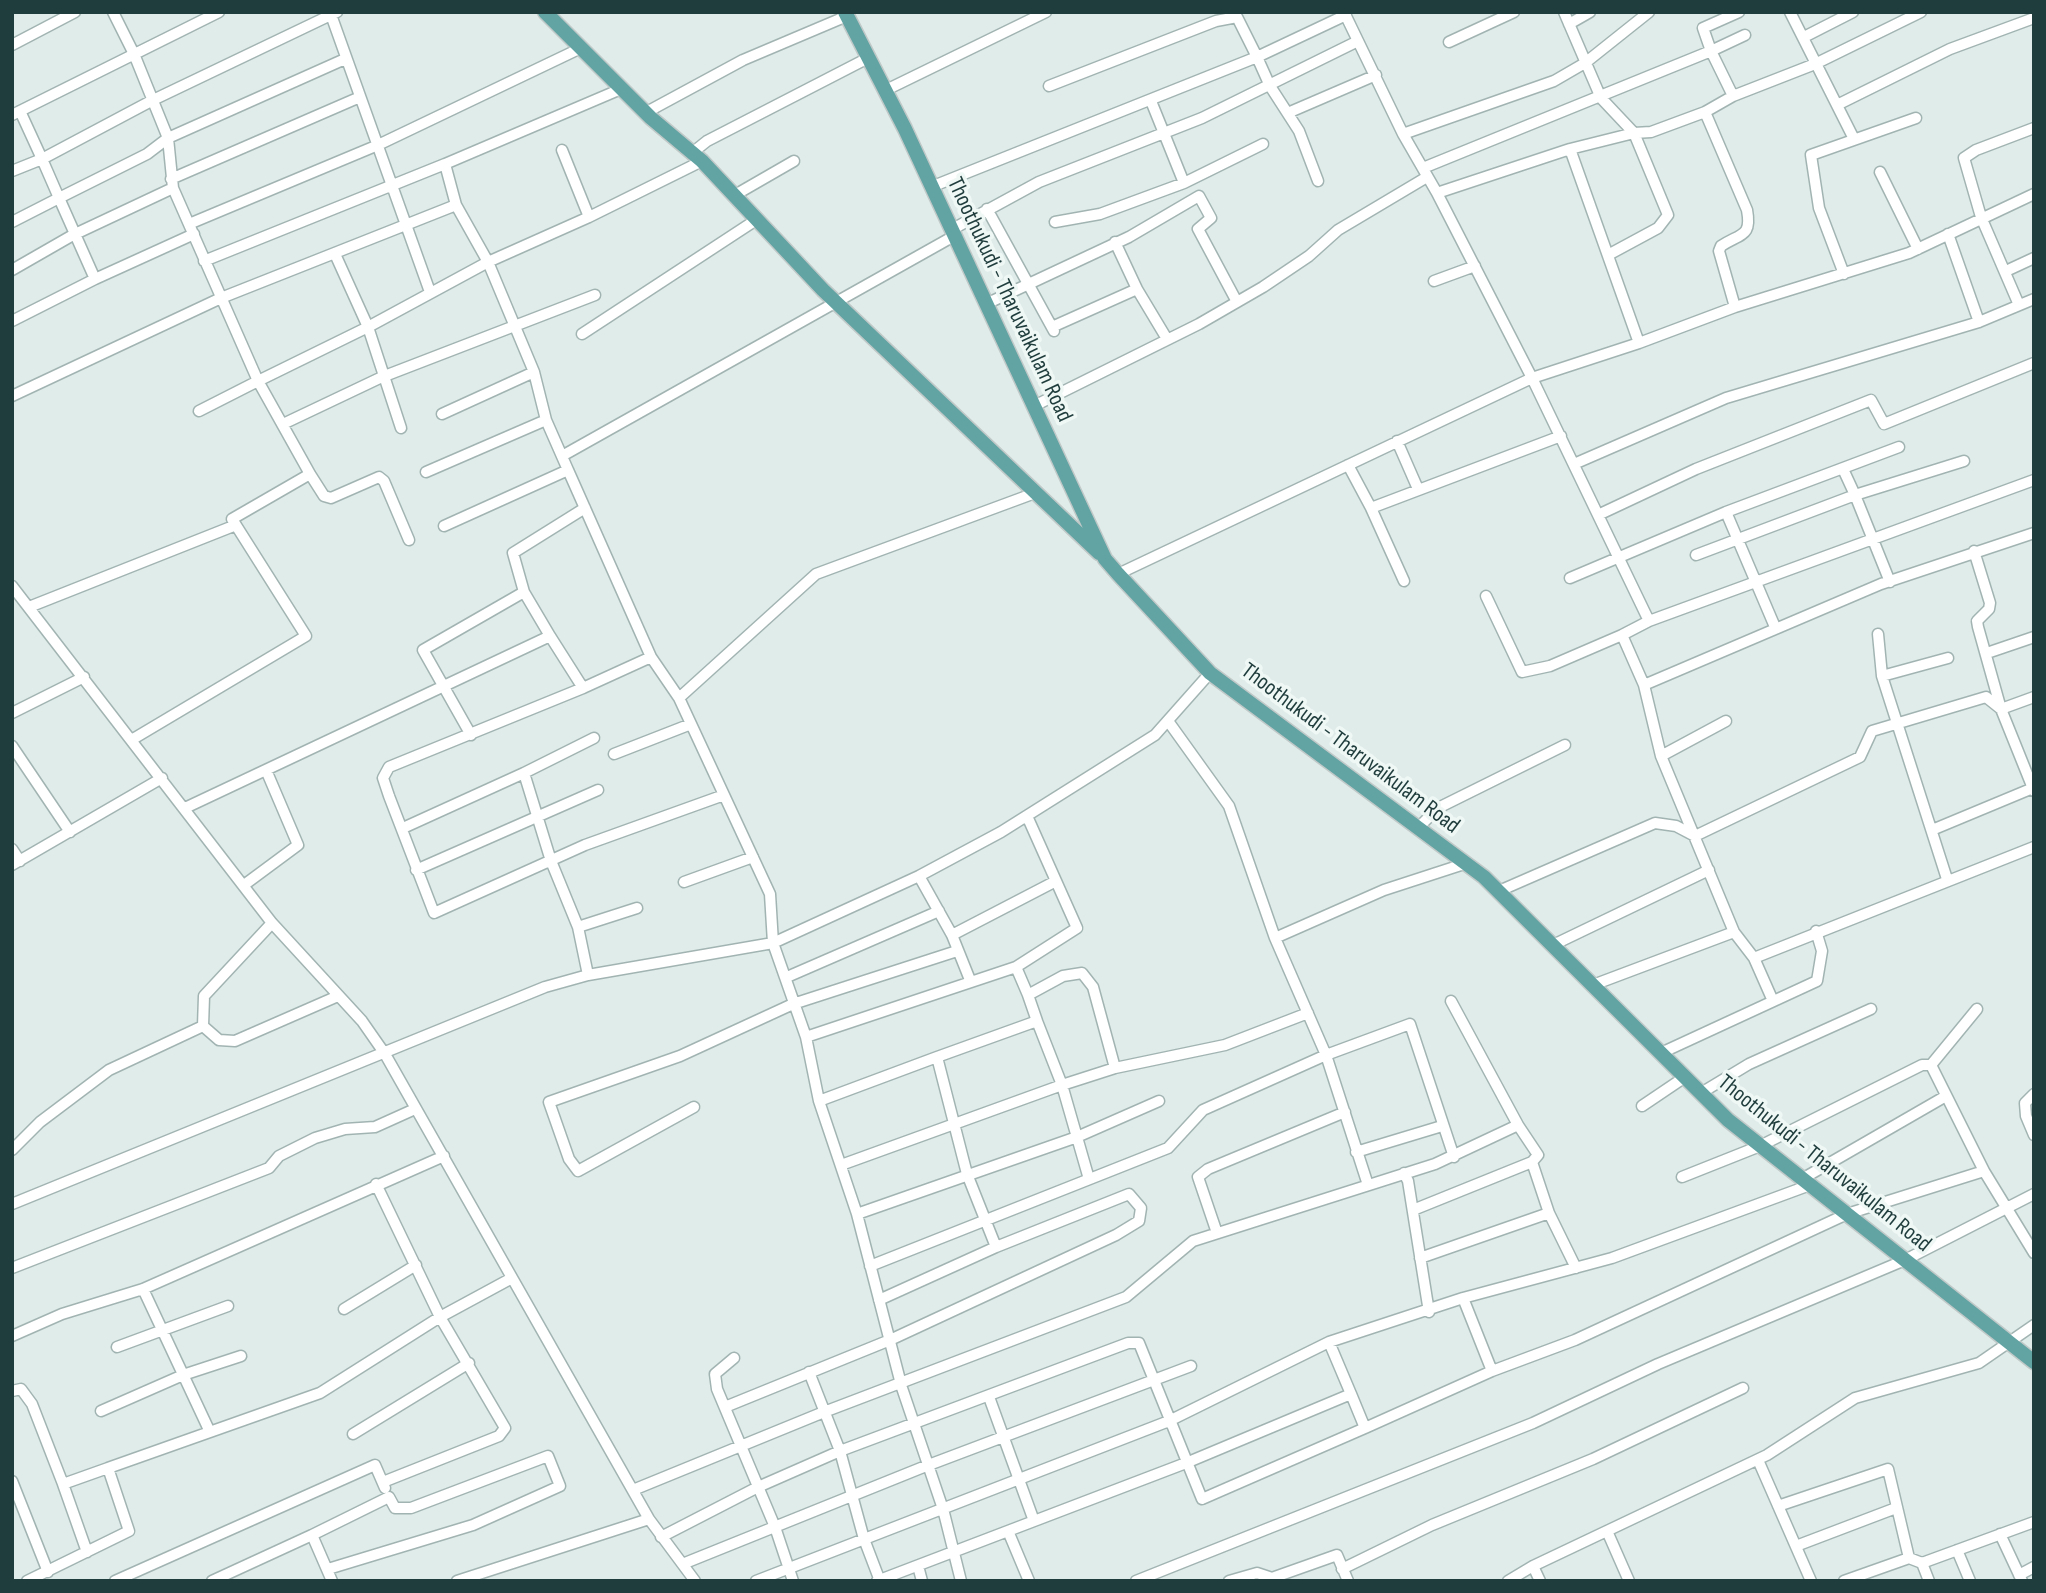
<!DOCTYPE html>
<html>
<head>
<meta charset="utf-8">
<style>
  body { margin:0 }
  #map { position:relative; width:2046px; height:1593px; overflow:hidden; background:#dfece9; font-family:"Sofia Sans Condensed",sans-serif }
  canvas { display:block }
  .frame { position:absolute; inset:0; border:14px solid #1f3d3c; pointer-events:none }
</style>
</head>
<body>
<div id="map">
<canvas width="2046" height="1593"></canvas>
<div class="frame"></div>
</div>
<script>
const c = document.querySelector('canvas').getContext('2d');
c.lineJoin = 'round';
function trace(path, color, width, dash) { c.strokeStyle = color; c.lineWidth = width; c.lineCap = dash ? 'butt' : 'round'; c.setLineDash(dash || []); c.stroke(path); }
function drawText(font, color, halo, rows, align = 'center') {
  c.font = font + ' "Sofia Sans Condensed",sans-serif'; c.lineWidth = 7; c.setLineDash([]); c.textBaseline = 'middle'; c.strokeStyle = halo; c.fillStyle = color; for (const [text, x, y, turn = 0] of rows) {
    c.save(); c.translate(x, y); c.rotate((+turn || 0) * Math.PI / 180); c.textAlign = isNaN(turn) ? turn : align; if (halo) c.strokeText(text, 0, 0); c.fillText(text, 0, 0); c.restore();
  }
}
const minor = new Path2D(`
  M113 12 134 54 168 138 345 59
  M330 12 430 292
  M1564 12 1601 98 1634 133 1651 132 1705 112 1733 96 1815 64 1921 12
  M1790 12 1854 139
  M1569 24 1590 12
  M1804 37 1853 12
  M1449 42 1514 12
  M12 45 75 12
  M1049 86 1216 21 1237 17 1257 57 1346 15
  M886 90 1046 12
  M1733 96 1711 51 1745 35
  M1839 104 1950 49 2034 18
  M1290 112 1376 75
  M1705 112 1747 210C1752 237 1741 233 1721 246L1719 251 1735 307
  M645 113 743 60 847 16
  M12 115 219 12
  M1403 134 1554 81 1585 63 1649 12
  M1570 149 1634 133 1668 215 1658 228 1608 255
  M562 150 589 217
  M692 153 707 141 870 57
  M1423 168 1711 51 1703 28 1739 12
  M12 171 42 159 20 111
  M1880 172 1918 249
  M171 179 360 97
  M1184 183 1263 144
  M931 187 1257 57 1270 86 1299 131 1318 181
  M1437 193 1570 149 1639 343
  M735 195 794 161
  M987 209 1054 331
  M12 222 59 198 42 159 153 100 337 12
  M1055 222 1100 214 1184 183 1151 101
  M189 224 378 145 581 48
  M951 230 1039 182 1202 118 1358 41
  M1948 234 1979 322
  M1115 242 1137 289
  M335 254 368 327 401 428
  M204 261 445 164
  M12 270 73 235 173 188
  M2006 271 2034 258
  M1844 274 1819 208 1811 155 1916 118
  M95 279 59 198 147 154 168 138 173 188 258 381 199 411
  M1434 281 1475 266
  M986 304 1129 237 1199 196 1211 218 1198 229 1237 302
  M2019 305 1981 217 1964 158 1976 150 2034 128
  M12 321 95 279 194 234
  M1052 327 1137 289 1167 339
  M582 334 756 220
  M12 396 221 298 456 205
  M1034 406 1199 324 1263 287 1309 256 1338 230 1427 177
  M442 414 534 372
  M283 424 382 377 595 295
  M1397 441 1418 489
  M562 456 954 236
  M1574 464 1726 398 1979 322 2034 299
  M1348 465 1371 508 1561 436
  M1843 469 1855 495 1964 461
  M568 470 546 420 534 372 488 262 456 205 445 164 621 89
  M426 472 546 420
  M310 474 324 496 331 498 379 477 384 481 409 540
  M1371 508 1404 581
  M1726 512 1899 447
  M1598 515 1696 469 1871 400 1884 424 2034 363
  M444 526 568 470 651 657
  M1974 551 1990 603 1989 609 1977 621 1978 627 2001 709 2034 791
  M1696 555 1855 495 1890 582
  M1118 574 1532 378 1437 193 1403 134 1344 12
  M1570 578 1726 512 1775 627
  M12 586 272 923 362 1021 385 1054 649 1519 695 1581
  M524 592 513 553 585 508
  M1486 596 1522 672 1550 666 1622 635
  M29 607 236 525
  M1649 621 2034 480
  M1878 634 1882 676 1947 879
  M1987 653 2034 637
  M1882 676 1948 658
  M1644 685 1622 635 1649 621 1532 378 1639 343 1735 307 1909 253 2034 194
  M583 688 389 767 383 778 389 796 434 913 585 845 724 795
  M679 698 816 574 1035 493
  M12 713 84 677
  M1168 721 1229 806 1275 938
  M471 735 423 650 524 592 550 636
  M133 739 306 636 232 519 310 474 258 381 368 327 488 262 589 217 702 161
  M12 746 70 832
  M614 754 691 724
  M1661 756 1726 721
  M524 773 594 738
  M185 808 550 636 583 688 651 657 679 698 770 894 773 943 806 1037 819 1101 857 1214 902 1388 943 1509 961 1581
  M1419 827 1438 808 1565 745
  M403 828 524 773 551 861 578 927 637 908
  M1932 830 2033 788
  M12 849 20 861
  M12 865 162 778
  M416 870 598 790
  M919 876 952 935 970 980
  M684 882 753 857
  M244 885 298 845 266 770
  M1499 891 1655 823 1676 826 1695 836 1860 757 1872 731 1986 697 2001 709 2034 697
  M272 923 204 996 203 1026 219 1040 235 1041 338 996
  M578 927 588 975
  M1734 932 1661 756 1644 685 1881 584 2034 533
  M952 935 1056 881
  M1553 945 1709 870
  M1754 958 1773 1001
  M1016 967 1077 928 1027 816
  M787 977 939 911
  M1593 985 1734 932 1754 958 2034 847
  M1037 1021 1028 995 1063 976 1082 973 1093 987 1115 1068
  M806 1037 1016 967 1028 995
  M1661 1053 1817 981 1822 951 1816 931
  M937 1057 1037 1021 1062 1085 1089 1179
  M1931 1065 1977 1009
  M1701 1093 1749 1064 1871 1009
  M2034 1094 2025 1103 2026 1116 2034 1135
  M819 1101 937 1057 967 1174 996 1247
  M1642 1106 1685 1077
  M694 1107 578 1171 569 1159 549 1102 680 1056 793 1004 957 951
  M12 1150 40 1122 109 1070 203 1026
  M1356 1152 1442 1126
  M1454 1157 1410 1024 1326 1055 1275 938 1384 890 1467 863
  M1532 1162 1549 1213 1576 1268
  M841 1165 1062 1085 1115 1068 1225 1045 1308 1013
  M1404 1173 1408 1181 1429 1312
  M1682 1177 1760 1146 1922 1065H1931L1984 1171
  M1802 1179 1946 1096
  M376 1184 440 1317 505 1428 499 1436 383 1482
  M12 1204 545 987 588 975 773 943 919 876 1001 832 1155 735 1210 673
  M1413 1210 1532 1162 1538 1155 1518 1125
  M857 1214 1077 1137 1159 1101
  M1217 1233 1198 1177 1208 1169 1345 1112
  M1420 1258 1549 1213
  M870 1266 1168 1148 1203 1110 1326 1055 1368 1185
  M12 1268 269 1168 279 1156 315 1138 345 1129 375 1127 415 1109
  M143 1289 209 1430
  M344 1309 416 1265
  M12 1336 62 1314 143 1289 444 1156
  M1329 1342 1351 1394
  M117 1347 228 1306
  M734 1358 715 1374 717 1389 775 1527 793 1581
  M1492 1371 1575 1340 1847 1214 1984 1171 2034 1253
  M809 1372 840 1451 864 1539 880 1581
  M12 1391 21 1389 32 1404 63 1484
  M989 1397 1034 1521
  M725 1407 890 1340 1116 1235 1139 1221 1141 1208 1129 1194 996 1247 879 1300
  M101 1411 183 1375 241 1356
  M353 1434 469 1363
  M1758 1460 1811 1581
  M12 1481 48 1572
  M633 1490 824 1412 1126 1297 1193 1241 1435 1164 1518 1125 1451 1001
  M1778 1506 1888 1469 1909 1558
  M1008 1531 1029 1581
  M1607 1531 1629 1581
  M2000 1534 2022 1581
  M312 1535 389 1497 395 1508H411L548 1456 560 1486 473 1525 328 1569
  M661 1537 758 1487 840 1451 1128 1343H1139L1202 1499 1365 1428
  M1796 1546 1896 1508
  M1957 1550 1970 1581
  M87 1552 63 1484 108 1468
  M685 1563 926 1466 1191 1366
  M1922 1563 1929 1581
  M918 1566 922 1581
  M1533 1566 1540 1581
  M1342 1569 1432 1525 1593 1459 1743 1388
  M2019 1575 2034 1567
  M27 1581 129 1531 108 1468 320 1393 440 1317 512 1278
  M115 1581 375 1465 385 1488
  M212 1581 312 1535 332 1581
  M457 1581 649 1519
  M756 1581 1169 1421 1329 1342 1463 1298 1612 1258 1810 1185
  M877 1581 1186 1463 1351 1394 1365 1428 1492 1371 1463 1298
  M1136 1581 1533 1423 1658 1364 1905 1260 2034 1194
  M1229 1581 1257 1573 1272 1578 1337 1555 1348 1581
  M1508 1581 1533 1566 1767 1455 1855 1398 1979 1363 2034 1325
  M1844 1581 1909 1558 1922 1563 2034 1522`);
const major = new Path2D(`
  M545 12 651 118 702 161 823 290 1099 553
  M845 12 905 129 1105 559 1118 574 1210 673 1484 877 1728 1120 2034 1362`);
const streetNames = [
  ["Thoothukudi - Tharuvaikulam Road",1009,300,65],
  ["Thoothukudi - Tharuvaikulam Road",1350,749,37],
  ["Thoothukudi - Tharuvaikulam Road",1824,1164,39]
];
trace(minor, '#a2b4b2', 13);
trace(major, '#c0c9c8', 17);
trace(minor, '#fff', 10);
trace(major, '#62a3a3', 14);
drawText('23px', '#1f3d3c', '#f0f8f6', streetNames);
</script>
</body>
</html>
